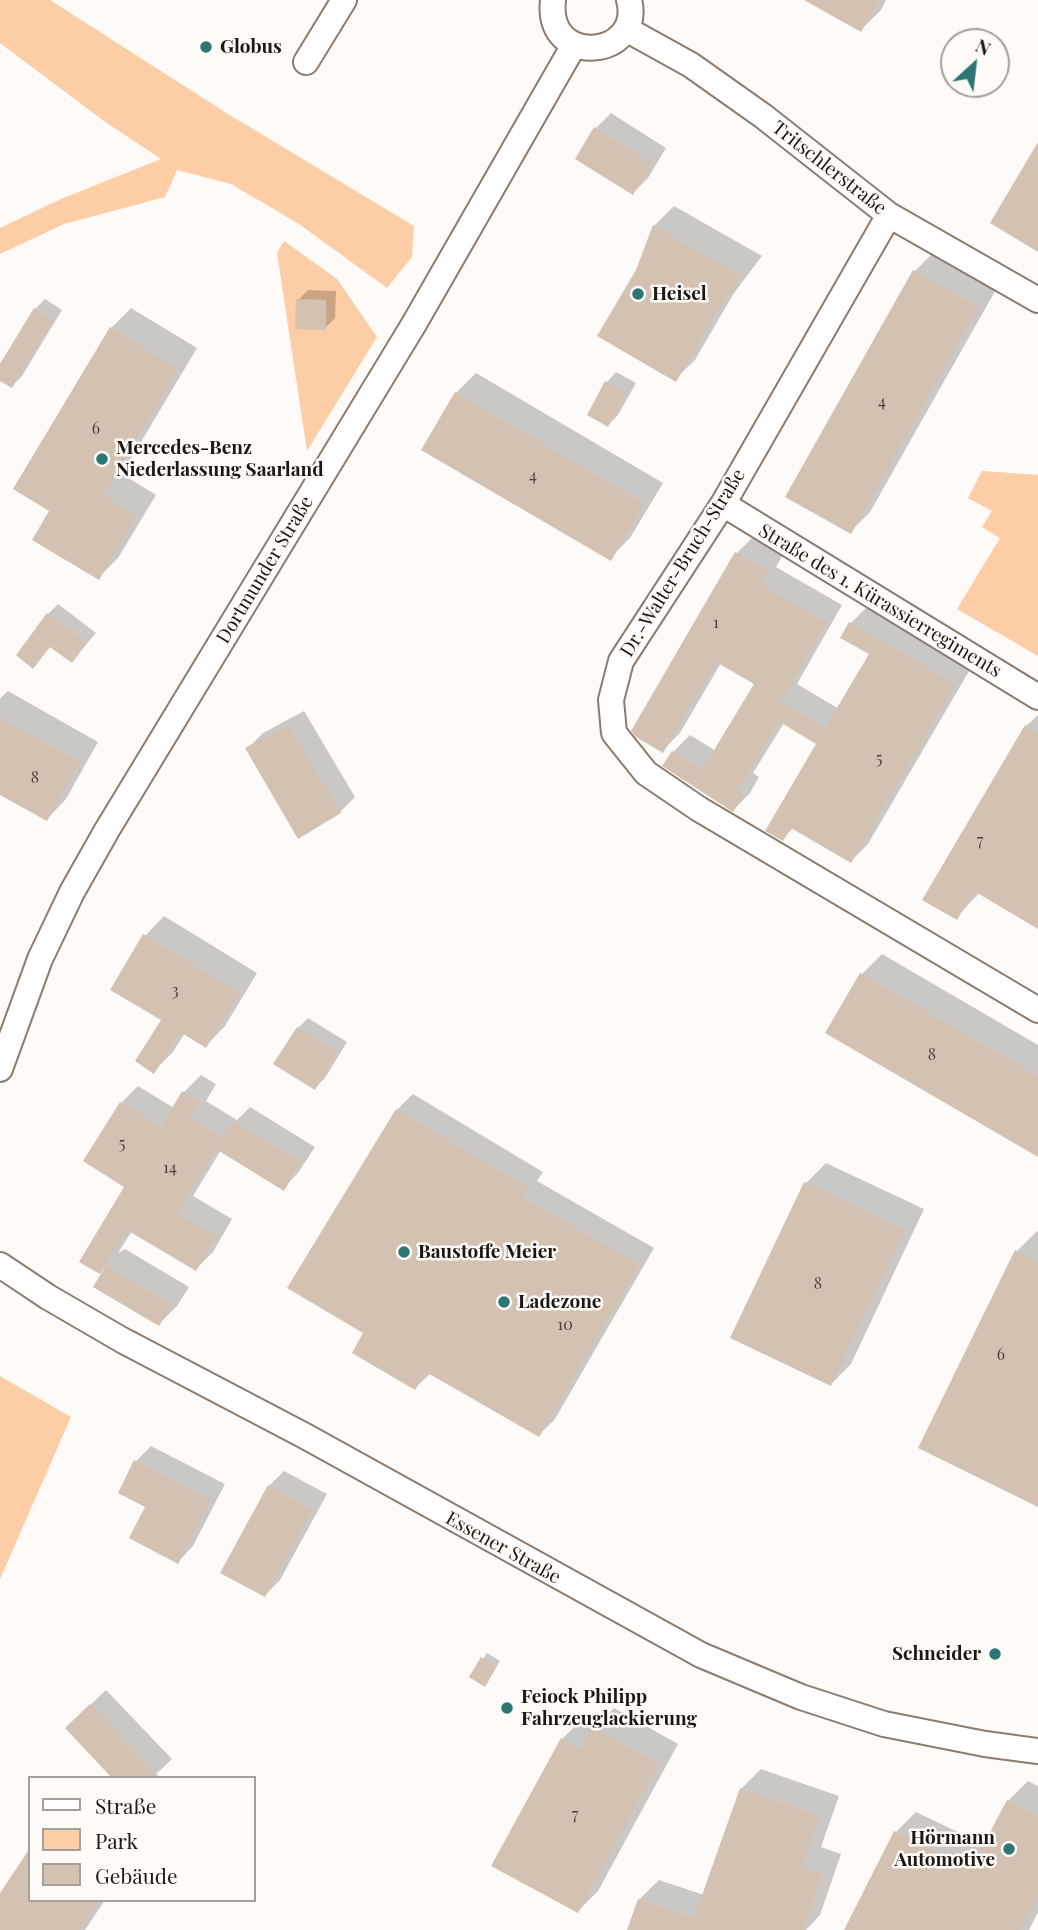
<!DOCTYPE html>
<html>
<head>
<meta charset="utf-8">
<style>
  body { margin:0 }
  #map { position:relative; width:1038px; height:1930px; overflow:hidden; background:#fdfaf7; font-family:"Playfair Display",serif }
  canvas { display:block }
  .legend { position:absolute; left:28px; top:1776px; width:228px; height:126px; box-sizing:border-box; background:#fdfaf7; border:2px solid #a39f9b; margin:0; padding:9px 12px; list-style:none; font-size:21px; color:#1d1712 }
  .legend li { display:flex; align-items:center; gap:14px; height:35px }
  .legend b { width:35px; border:2px solid #a39f9b }
  .north { position:absolute; left:940px; top:28px; width:70px; height:70px; box-sizing:border-box; background:#fdfaf7; border:2px solid #a39f9b; border-radius:50%; rotate:27deg; font-size:19px; font-weight:700; line-height:28px; text-align:center; color:#1d1712 }
  .north::after { content:''; display:block; margin:auto; width:24px; height:32px; background:#2d7671; clip-path:polygon(50% 0,100% 100%,50% 72%,0 100%) }
</style>
</head>
<body>
<div id="map">
<canvas width="1038" height="1930"></canvas>
<ul class="legend">
<li><b style="height:9px;background:#fff"></b>Straße</li>
<li><b style="height:19px;background:#fdcda5"></b>Park</li>
<li><b style="height:19px;background:#d3c1b2"></b>Gebäude</li>
</ul>
<div class="north">N</div>
</div>
<script>
const c = document.querySelector('canvas').getContext('2d');
c.lineJoin = 'round';
function fill(path, color) { c.fillStyle = color; c.fill(path, 'evenodd'); }
function trace(path, color, width, dash) { c.strokeStyle = color; c.lineWidth = width; c.lineCap = dash ? 'butt' : 'round'; c.setLineDash(dash || []); c.stroke(path); }
function drawText(font, color, halo, rows, align = 'center') {
  c.font = font + ' "Playfair Display",serif'; c.lineWidth = 5; c.setLineDash([]); c.textBaseline = 'middle'; c.strokeStyle = halo; c.fillStyle = color; for (const [text, x, y, turn = 0] of rows) {
    c.save(); c.translate(x, y); c.rotate((+turn || 0) * Math.PI / 180); c.textAlign = isNaN(turn) ? turn : align; if (halo) c.strokeText(text, 0, 0); c.fillText(text, 0, 0); c.restore();
  }
}
const green = new Path2D(`
  M0 0H50L228 114 414 226 412 257 387 288 299 224 231 184 177 170 165 197 64 224 0 254V228L61 199 161 159 104 121 0 43Z
  M284 241 337 279 377 337 307 451 277 253Z
  M982 471 1038 475V656L957 609 1000 538 982 527 992 511 968 498Z
  M0 1376 71 1417 0 1579Z`);
const shadow = new Path2D(`
  M808 0H886L881 10 861 30Z
  M611 113 666 148 648 178 633 193 596 128Z
  M674 206 762 256 734 293 695 360 675 379 638 271 654 226Z
  M935 251 998 286 870 512 850 532 787 496 915 271Z
  M308 290 336 291 335 318 325 328 298 300Z
  M45 299 62 310 22 376 12 386 0 379V367L35 309Z
  M131 308 197 348 122 474 156 495 118 558 98 578 111 328Z
  M616 372 636 383 618 415 608 425 607 382Z
  M476 373 663 483 630 538 610 558 456 393Z
  M753 537 783 554 776 567 842 605 797 684 839 709 872 653 843 638 851 623 868 606 972 666 868 844 851 861 794 827 782 839 818 743 784 723 753 773 759 777 750 793 733 810 673 752 690 735 716 751 756 683 721 663 680 733 663 750 736 554Z
  M58 604 96 633 72 661 51 646 33 666 48 614Z
  M8 691 98 742 66 799 47 819 0 793V699Z
  M304 711 355 797 340 812 248 748 263 733Z
  M1038 715V927L980 892 956 918 1026 726Z
  M164 916 257 973 225 1026 206 1046 185 1033 173 1052 154 1071 163 1020 145 936Z
  M882 954 1038 1045V1155L828 1033 862 974Z
  M308 1018 347 1042 325 1078 315 1088 276 1063 298 1028Z
  M201 1075 216 1084 206 1101 237 1120 250 1107 315 1147 298 1173 283 1188 221 1150 193 1196 232 1219 213 1252 196 1269 132 1231 118 1253 125 1249 189 1287 177 1306 159 1324 105 1267 100 1272 127 1186 121 1103 138 1086 174 1108 184 1092Z
  M413 1094 543 1172 537 1181 654 1248 555 1419 539 1435 431 1373 415 1388 366 1333 290 1287 397 1110Z
  M826 1163 924 1209 851 1364 831 1384 806 1183Z
  M1037 1231 1038 1232V1505L1017 1251Z
  M151 1446 225 1484 193 1546 178 1562 147 1506 136 1461Z
  M284 1471 327 1494 280 1580 265 1595 269 1486Z
  M487 1653 500 1661 485 1685 471 1677Z
  M106 1690 172 1759 152 1778 82 1713Z
  M614 1708 678 1744 598 1891 578 1911 562 1739 582 1719 595 1727Z
  M761 1769 839 1796 821 1847 841 1854 820 1915 806 1930H629L639 1900 659 1880 704 1895 741 1789Z
  M1028 1781 1038 1786V1912L1029 1930H846L896 1832 916 1812 985 1845 1008 1801Z
  M0 1896 30 1900H105L85 1930H0Z`);
const building = new Path2D(`
  M804 0H879L861 32Z
  M594 127 652 164 633 195 575 159Z
  M1038 142V252L990 223Z
  M653 225 743 277 715 315 676 382 597 336 636 270Z
  M913 270 979 307 851 534 785 497Z
  M296 299 326 300V330L295 329Z
  M34 308 53 320 12 388 0 381V364Z
  M110 327 179 369 103 495 137 516 99 580 32 540 49 511 13 489Z
  M605 381 627 393 608 427 587 415Z
  M455 392 644 503 611 561 421 450Z
  M735 552 768 572 761 584 827 623 781 702 825 728 869 654 840 638 849 622 956 684 851 863 791 828 783 841 765 831 816 744 780 722 737 791 744 795 733 812 662 766 672 751 702 770 754 684 716 662 663 753 636 737 631 731Z
  M47 613 87 643 72 663 50 647 33 669 16 655Z
  M0 718 80 762 47 821 0 795Z
  M288 725 341 813 298 839 245 748Z
  M1025 725 1038 733V929L974 891 957 920 922 900Z
  M143 934 240 993 206 1048 180 1032 154 1074 135 1061 161 1020 110 990Z
  M860 973 1038 1076V1157L825 1033Z
  M297 1027 338 1053 315 1090 273 1064Z
  M182 1091 200 1102 190 1118 223 1138 178 1213 217 1237 196 1271 127 1230 100 1274 79 1262 124 1187 83 1161 120 1102 161 1127Z
  M396 1109 528 1188 523 1198 640 1264 539 1437 426 1372 415 1390 352 1353 363 1333 287 1288Z
  M233 1121 301 1162 284 1191 216 1149Z
  M804 1182 905 1230 831 1386 730 1338Z
  M1015 1250 1038 1261V1507L918 1448Z
  M106 1265 172 1305 159 1326 93 1287Z
  M134 1460 211 1500 178 1564 129 1538 145 1507 118 1493Z
  M268 1485 313 1510 265 1597 220 1573Z
  M481 1657 497 1666 485 1687 469 1677Z
  M90 1704 160 1778H112L65 1728Z
  M592 1727 659 1764 578 1913 491 1866 561 1738 580 1749Z
  M740 1788 820 1816 802 1867 823 1874 803 1930H627L638 1899 694 1918Z
  M1007 1800 1038 1816V1897L1021 1930H844L894 1831 971 1868Z
  M30 1848V1900H100L80 1930H0V1893Z`);
const minor = new Path2D(`
  M553 0C545 69 644 58 629 0
  M626 29 691 65 763 116 889 215 1038 300
  M306 62 344 0
  M889 215 723 504 621 661 611 700 614 733 646 773 699 809 1038 1010
  M723 504 1038 697
  M0 1069 40 959 72 892 107 830 414 324 574 45
  M0 1265 48 1297 122 1340 305 1436 701 1655 801 1697 884 1724 985 1744 1038 1751`);
const markers = [
  [206,47,7,"#2d7671"],
  [638,294,7,"#2d7671"],
  [102,459,7,"#2d7671"],
  [404,1252,7,"#2d7671"],
  [504,1302,7,"#2d7671"],
  [995,1654,7,"#2d7671"],
  [507,1708,7,"#2d7671"],
  [1009,1849,7,"#2d7671"]
];
const numberNames = [
  ["4",882,402],
  ["6",96,429],
  ["4",533,476],
  ["1",716,623],
  ["5",879,759],
  ["8",35,778],
  ["7",980,841],
  ["3",175,991],
  ["8",932,1055],
  ["5",122,1144],
  ["14",170,1168],
  ["8",818,1284],
  ["10",565,1325],
  ["6",1001,1355],
  ["7",575,1815]
];
const poiNames = [
  ["Globus",220,47],
  ["Heisel",652,294],
  ["Mercedes-Benz",116,448],
  ["Niederlassung Saarland",116,470],
  ["Baustoffe Meier",418,1252],
  ["Ladezone",518,1302],
  ["Schneider",981,1654,"right"],
  ["Feiock Philipp",521,1697],
  ["Fahrzeuglackierung",521,1719],
  ["Hörmann",995,1838,"right"],
  ["Automotive",995,1860,"right"]
];
const streetNames = [
  ["Tritschlerstraße",829,168,38],
  ["Dr.-Walter-Bruch-Straße",683,563,-58],
  ["Dortmunder Straße",265,570,-59],
  ["Straße des 1. Kürassierregiments",880,601,31],
  ["Essener Straße",503,1548,29]
];
fill(green, '#fdcda5');
fill(shadow, '#0003');
fill(building, '#d3c1b2');
trace(minor, '#8c7c6e', 28);
trace(minor, '#fff', 24);
for (const [x, y, r, color] of markers) { const dot = new Path2D(); dot.arc(x, y, r, 0, 2 * Math.PI); c.fillStyle = color; c.fill(dot); trace(dot, '#fdfaf7', 2.5); }
drawText('16px', '#4a423a', null, numberNames);
drawText('bold 19px', '#1d1712', '#fdfaf7', poiNames, 'left');
drawText('19px', '#1d1712', '#fdfaf7', streetNames);
</script>
</body>
</html>
